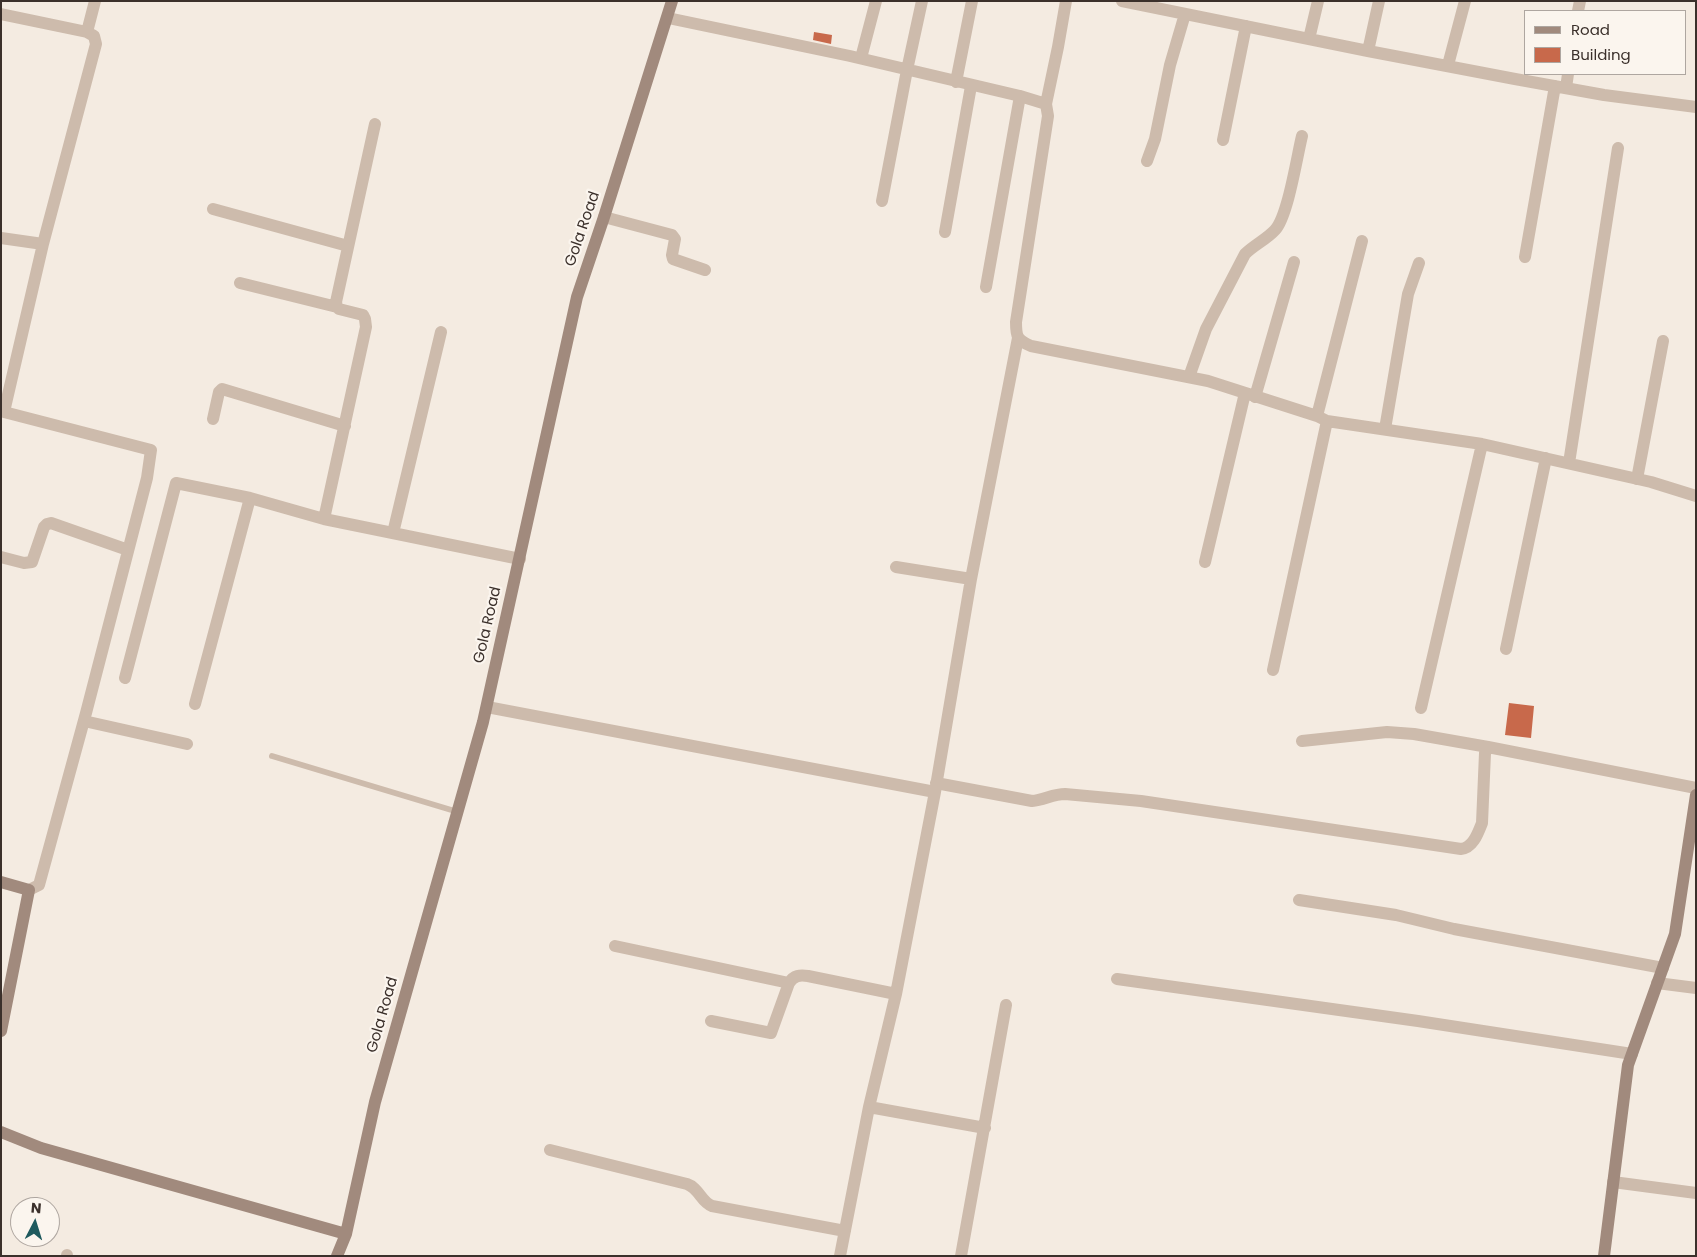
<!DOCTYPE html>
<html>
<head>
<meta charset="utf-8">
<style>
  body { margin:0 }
  #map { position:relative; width:1697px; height:1257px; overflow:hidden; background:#f4ebe1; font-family:Poppins,sans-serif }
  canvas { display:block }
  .frame { position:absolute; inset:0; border:2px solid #3b302b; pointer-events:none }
  .legend { position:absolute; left:1524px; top:10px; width:162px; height:65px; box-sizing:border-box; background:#fbf5ee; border:1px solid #aea6a0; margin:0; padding:6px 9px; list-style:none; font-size:15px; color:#3b302b }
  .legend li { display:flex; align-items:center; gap:10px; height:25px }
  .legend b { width:25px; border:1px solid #aea6a0 }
  .north { position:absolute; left:10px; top:1197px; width:50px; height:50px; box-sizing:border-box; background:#fbf5ee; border:1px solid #aea6a0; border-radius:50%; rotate:5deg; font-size:14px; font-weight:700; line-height:20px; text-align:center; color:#3b302b }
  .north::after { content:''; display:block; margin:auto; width:18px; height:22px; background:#1f5a5e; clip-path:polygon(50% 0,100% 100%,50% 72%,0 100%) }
</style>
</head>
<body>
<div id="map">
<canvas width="1697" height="1257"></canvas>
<div class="frame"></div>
<ul class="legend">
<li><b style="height:6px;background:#a18a7d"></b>Road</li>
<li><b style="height:14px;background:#c8694b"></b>Building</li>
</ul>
<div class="north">N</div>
</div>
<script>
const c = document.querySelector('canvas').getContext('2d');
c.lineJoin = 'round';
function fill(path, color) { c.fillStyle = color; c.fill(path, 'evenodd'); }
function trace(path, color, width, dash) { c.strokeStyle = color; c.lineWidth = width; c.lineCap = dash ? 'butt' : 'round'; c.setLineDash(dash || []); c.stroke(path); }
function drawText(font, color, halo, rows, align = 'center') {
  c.font = font + ' Poppins,sans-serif'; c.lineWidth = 4.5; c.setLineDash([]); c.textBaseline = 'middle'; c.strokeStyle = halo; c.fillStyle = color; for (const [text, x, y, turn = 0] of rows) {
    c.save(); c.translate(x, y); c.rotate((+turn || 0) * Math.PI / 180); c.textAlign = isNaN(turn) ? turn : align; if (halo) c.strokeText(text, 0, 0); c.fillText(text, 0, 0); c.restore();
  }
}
const building = new Path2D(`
  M814 32 832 35 831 44 813 40Z
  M1509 703 1534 706 1531 738 1505 735Z`);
const lane = new Path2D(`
  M272 756 458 812`);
const street = new Path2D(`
  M1122 1 1368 51 1515 79 1604 95 1696 107
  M1578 11 1580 1
  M1 14 87 32 94 36 96 44 43 244 4 412 151 450 147 478 86 713 39 885 29 890
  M668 18 850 56 1020 96 1046 104 1048 116 1016 322C1016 337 1017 340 1031 346L1208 381 1317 416 1327 421 1482 444 1651 482 1696 496
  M87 32 95 1
  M1309 39 1318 1
  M1368 51 1379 1
  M861 58 876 1
  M1448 65 1465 1
  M956 82 972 1
  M1566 88 1568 74
  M1046 104 1058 47 1066 1
  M1223 140 1246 26
  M1147 161 1155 139 1170 65 1185 14
  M882 201 907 70 922 1
  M213 209 348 246
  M604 217 672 235 675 239 672 255 673 259 705 270
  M945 232 971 86
  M1 238 43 244
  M1525 257 1555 86
  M240 283 337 307
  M986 287 1020 96
  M1189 377 1206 329 1245 254C1254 245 1267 239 1275 230 1288 216 1297 156 1302 136
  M1255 397 1294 262
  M1317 416 1362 241
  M213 419 219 392 222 389 345 426
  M1385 429 1408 294 1419 263
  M1569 463 1618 148
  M1637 479 1663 341
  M324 519 366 327 365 319 363 315 339 309 337 307 336 302 375 124
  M393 533 441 332
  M1 557 24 563 32 562 44 527 47 524 51 523 128 550
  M1205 562 1245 393
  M896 567 971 579
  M1506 649 1546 458
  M1273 670 1327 421
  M125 678 176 483 250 498 324 519 520 559
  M195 704 250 498
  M487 707 935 792
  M1421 708 1482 444
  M84 721 187 744
  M1302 741 1387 732 1414 734 1488 747
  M936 783 1032 801C1044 800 1053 794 1065 794L1141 801 1461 849C1473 848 1478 833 1482 823L1485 753 1488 747 1696 788
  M1299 900 1396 915 1454 929 1663 968
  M615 946 789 983
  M1117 979 1418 1021 1632 1054
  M1657 983 1696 988
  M711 1021 771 1033 789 983C794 975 800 975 808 976L896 994
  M869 1107 985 1128
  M550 1150 687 1184C699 1188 701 1202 712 1206L845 1231
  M1613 1182 1696 1193
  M67 1256V1255
  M840 1256 869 1107 896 994 935 792 971 579 1018 338
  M961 1256 1006 1005`);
const secondary = new Path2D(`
  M1 882 29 890 1 1031
  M1 1132 41 1148 346 1234
  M337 1256 346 1234 375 1102 483 722 577 297 604 217 672 1
  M1604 1256 1628 1065 1675 934 1696 795`);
const streetNames = [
  ["Gola Road",583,229,-71],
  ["Gola Road",488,625,-77],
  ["Gola Road",383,1015,-74]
];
fill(building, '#c8694b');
trace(lane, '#cdbbac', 6);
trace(street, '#cdbbac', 12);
trace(secondary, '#a18a7d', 12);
drawText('15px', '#3b302b', '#fbf5ee', streetNames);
</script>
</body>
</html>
